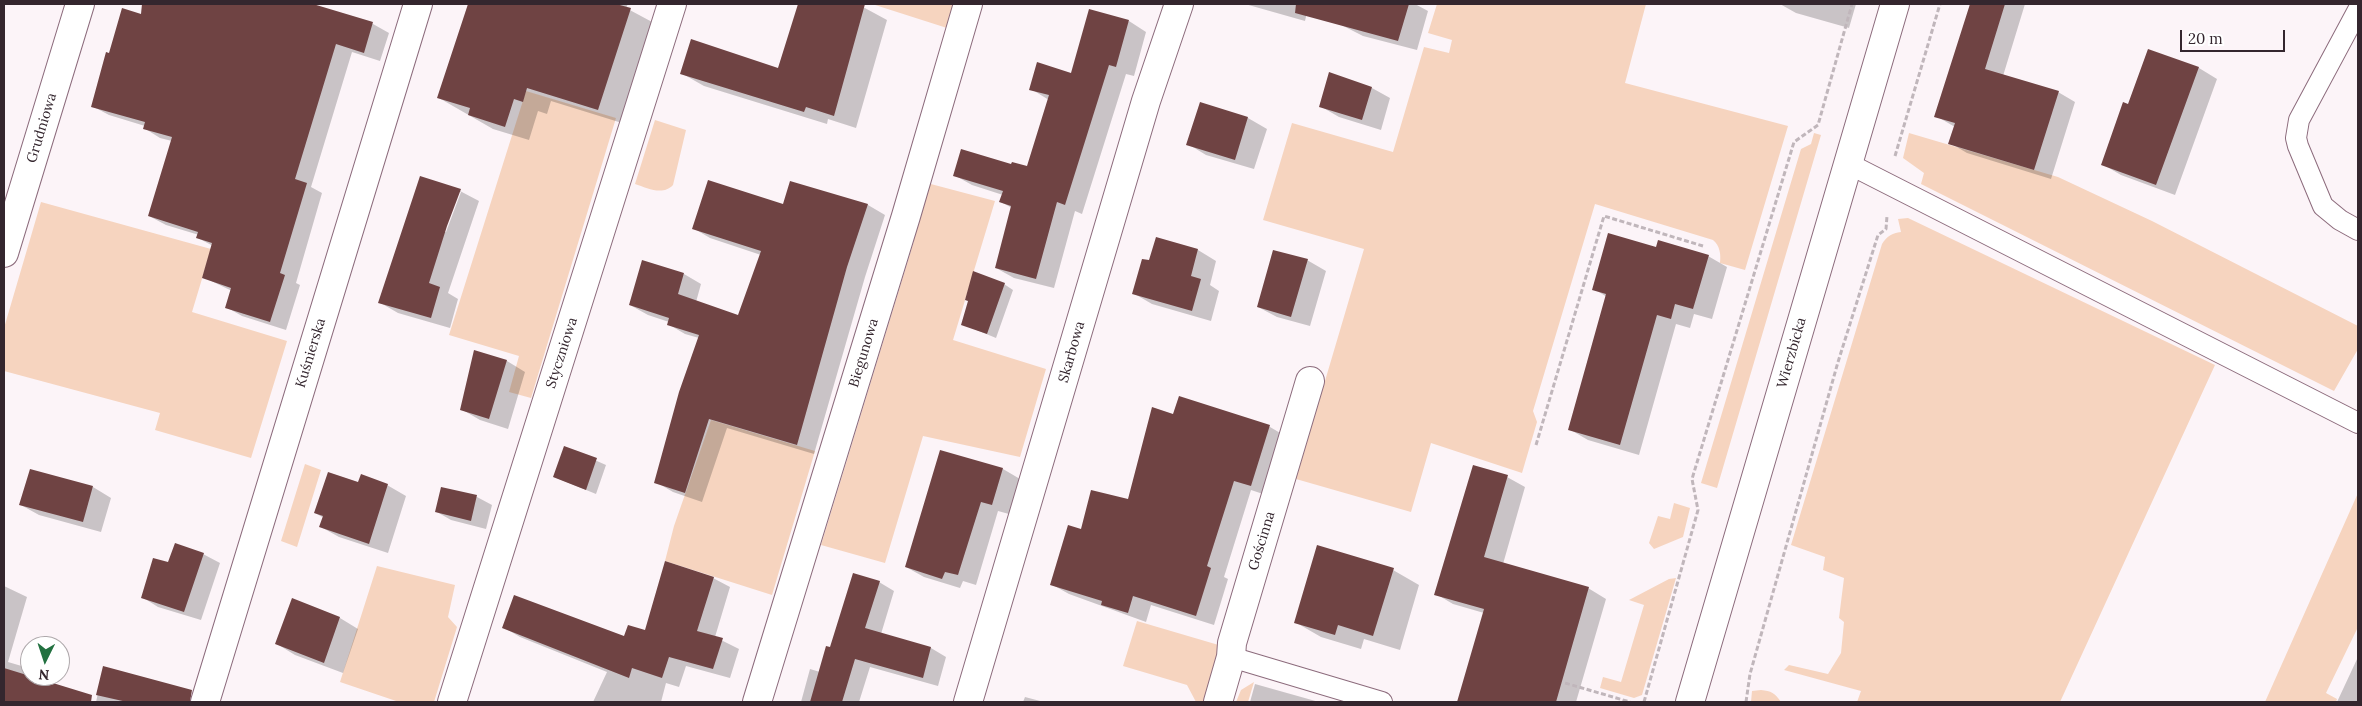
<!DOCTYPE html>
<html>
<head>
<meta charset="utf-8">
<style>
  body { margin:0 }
  #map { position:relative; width:2362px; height:706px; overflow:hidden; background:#fcf4f8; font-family:Lora,serif }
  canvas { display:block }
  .frame { position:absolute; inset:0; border:5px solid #34262e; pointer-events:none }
  .north { position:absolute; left:20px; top:636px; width:50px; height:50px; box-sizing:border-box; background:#fff; border:1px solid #aea8ab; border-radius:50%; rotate:184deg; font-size:14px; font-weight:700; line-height:20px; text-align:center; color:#34262e }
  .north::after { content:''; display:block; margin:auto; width:18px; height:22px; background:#227140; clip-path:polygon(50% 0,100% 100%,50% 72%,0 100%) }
  .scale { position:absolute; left:2180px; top:30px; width:105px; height:22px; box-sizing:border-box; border:2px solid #34262e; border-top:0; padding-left:6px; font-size:15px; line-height:18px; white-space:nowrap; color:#34262e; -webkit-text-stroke:4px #fff; paint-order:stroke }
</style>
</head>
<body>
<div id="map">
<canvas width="2362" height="706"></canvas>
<div class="frame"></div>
<div class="north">N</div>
<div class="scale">20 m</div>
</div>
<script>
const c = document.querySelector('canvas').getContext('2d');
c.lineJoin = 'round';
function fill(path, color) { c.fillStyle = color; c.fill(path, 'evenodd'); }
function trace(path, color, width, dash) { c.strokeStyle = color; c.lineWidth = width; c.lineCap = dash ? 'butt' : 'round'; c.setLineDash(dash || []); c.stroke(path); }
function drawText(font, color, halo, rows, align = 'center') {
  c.font = font + ' Lora,serif'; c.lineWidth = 5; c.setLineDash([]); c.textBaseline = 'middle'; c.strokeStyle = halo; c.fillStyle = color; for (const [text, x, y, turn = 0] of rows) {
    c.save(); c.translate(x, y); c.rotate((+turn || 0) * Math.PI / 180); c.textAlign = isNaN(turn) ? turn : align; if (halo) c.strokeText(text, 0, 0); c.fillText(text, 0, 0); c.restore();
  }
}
const green = new Path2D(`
  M872 4H954L947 28Z
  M1437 4H1646L1625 83 1788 126 1745 270 1720 263C1721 254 1720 246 1713 240L1595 204 1533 411 1537 422 1522 473 1431 443 1411 512 1296 479 1364 249 1263 220 1292 123 1393 152 1424 47 1449 53 1452 40 1428 33Z
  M526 91 616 118 531 398 509 392 519 356 449 335Z
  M655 120 686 130 673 185C663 196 647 188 635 184Z
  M1814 133 1821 135 1717 488 1701 483 1801 149 1811 144Z
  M1909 133 2058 177 2152 221 2358 326V349L2334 391 1921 184 1924 173 1903 158Z
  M927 183 995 201 953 340 1046 369 1020 457 923 436 885 563 821 545 914 241 909 234Z
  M41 202 211 249 192 312 287 341 251 458 155 430 160 413 4 371V328Z
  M1908 218 2215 365 2060 702H1857L1861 691 1784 670 1789 665 1828 674 1841 653 1844 622 1839 618 1844 578 1823 570 1825 557 1791 545 1882 244C1887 236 1892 233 1901 232L1898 219Z
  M711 420 815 451 772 595 665 561 674 526Z
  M305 464 321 470 297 547 281 541Z
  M2358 493V627L2326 693 2337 699 2336 702H2265Z
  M1674 503 1690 508 1683 537 1654 549 1649 543 1658 516 1670 519Z
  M377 566 455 585 448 617 457 627 434 702H399L340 682Z
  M1676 578 1642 695 1634 698 1600 688 1603 677 1621 682 1644 605 1629 600 1669 579Z
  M1137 621 1222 646 1204 702H1196L1187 685 1123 666Z
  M1254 682 1248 702H1236L1241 690Z
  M1761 690C1771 691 1775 693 1781 702H1751L1752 691Z`);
const shadow = new Path2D(`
  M236 4H309L373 24 389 33 380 61 352 52 311 187 322 193 296 283 300 285 286 330 242 316 226 307 232 291 203 277 213 246 198 238 199 235 166 225 149 216 172 141 160 138 144 128 145 126 109 115 92 106 226 40Z
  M481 4H628L626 8 654 23 622 123 551 101 547 114 538 111 529 140 493 129 439 98 470 40Z
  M799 4H864L863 7 887 20 856 128 828 119 827 124 704 86 681 73 778 69Z
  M1245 4H1415L1428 11 1417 50 1363 36 1308 8 1305 21Z
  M1780 4H1856L1849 28 1796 13Z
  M1971 4H2025L2003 76 2058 92 2075 102 2051 179 1967 153 1950 143 1955 127 1936 116Z
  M1129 21 1146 32 1134 76 1126 74 1082 214 1075 211 1054 288 1014 278 996 268 1012 208 1001 202 1003 195 972 185 954 175 1012 166 1028 168 1049 100 1031 89 1072 74Z
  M2148 50 2199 68 2217 79 2175 195 2121 175 2102 164 2129 105Z
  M1330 74 1372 88 1390 98 1381 130 1339 117 1320 106Z
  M1200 104 1248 118 1267 129 1254 169 1206 155 1188 144Z
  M421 178 460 191 479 201 448 293 458 299 450 328 398 313 379 302ZM458 192H461L446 232 443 231Z
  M784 205H868L885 215 865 277 814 454 727 428 702 502 673 492 656 482 699 338 685 334 668 324 669 322 648 315 630 305 684 274 701 284 696 302 738 317 761 255 710 238 693 228Z
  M1157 238 1198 250 1216 261 1210 285 1219 291 1211 321 1152 304 1133 293 1149 262Z
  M1657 248 1708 256 1727 267 1712 319 1694 314 1690 328 1676 324 1639 455 1588 440 1569 429 1607 297 1594 289Z
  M1307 260 1326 271 1310 326 1277 317 1258 307Z
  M1004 284 1013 290 996 338 962 324Z
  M475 351 507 361 525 372 508 429 480 420 461 409Z
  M1180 398 1270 427 1287 437 1269 496 1251 490 1224 577 1228 579 1214 625 1151 605 1146 622 1069 594 1051 584 1082 531 1129 501 1174 416Z
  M565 447 606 465 596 494 554 477Z
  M941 452 1003 469 1020 479 1009 514 998 511 976 585 963 581 960 588 924 577 906 567Z
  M1507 477 1525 487 1503 564 1588 588 1606 599 1576 702H1459L1484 613 1453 604 1436 594Z
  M358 484 387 485 406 496 388 553 339 537 321 527 324 518 315 513Z
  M93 487 111 498 101 532 39 515 21 505Z
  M442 488 477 497 492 505 486 529 451 520 437 512Z
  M203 554 220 563 201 620 158 607 142 597Z
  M1393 570 1419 585 1400 650 1364 639 1361 649 1321 637 1295 622Z
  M713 578 730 587 715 637 739 649 730 678 686 666 679 687 666 683 661 702H593L607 672 520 637 503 627 625 637 646 632Z
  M879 582 894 591 881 634 931 648 946 657 938 686 870 667 859 702H801L810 669 820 672 831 649Z
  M4 586 27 597 8 662 25 667 30 670V676H41L39 681 61 692 58 702H4Z
  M340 618 358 629 343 673 295 655 277 644Z
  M2358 657V702H2337Z
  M104 667 190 696 188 702H96Z
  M1255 684 1319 702H1250Z
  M1025 697 1044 702H1023Z`);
const building = new Path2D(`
  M142 4H313L373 22 364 53 336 44 295 179 307 183 280 273 285 275 270 322 225 308 231 288 202 278 212 243 196 238 198 232 148 216 172 137 143 129 145 122 91 107 106 52 109 53 122 8 141 14Z
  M468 4H616L631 8 598 110 527 88 523 102 514 99 505 127 468 115 470 108 437 98Z
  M798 4H865L834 116 806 107 804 112 680 74 691 39 778 68Z
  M1296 4H1409L1398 41 1295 13Z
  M1970 4H2005L1985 69 2059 91 2034 170 1948 144 1955 123 1934 117Z
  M1089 9 1129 20 1116 67 1109 65 1065 205 1057 202 1036 279 995 268 1011 206 999 202 1003 191 953 176 961 149 1011 164 1012 162 1027 166 1049 95 1029 90 1037 62 1071 73Z
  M2148 49 2199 67 2156 185 2101 165 2123 102 2128 104Z
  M1329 72 1372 87 1362 120 1319 107Z
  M1200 102 1248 117 1235 160 1186 145Z
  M420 176 461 189 447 226 429 283 440 287 431 318 378 303Z
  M708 180 783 204 790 181 868 204 847 267 797 445 709 419 685 493 654 483 679 392 699 335 667 325 669 318 629 305 642 260 684 273 678 294 738 315 761 251 692 229Z
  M1608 233 1656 247 1658 240 1709 255 1693 309 1675 304 1671 319 1657 315 1620 445 1568 430 1606 294 1592 290Z
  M1156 237 1198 249 1191 276 1201 279 1192 311 1132 294 1142 259 1149 260Z
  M1273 250 1308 259 1291 317 1257 307Z
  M973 271 1005 283 987 334 961 325 968 301 965 300Z
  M474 350 507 360 489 419 460 410Z
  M1179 396 1270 425 1251 486 1234 481 1207 566 1211 568 1196 616 1133 596 1128 613 1101 605 1102 601 1050 585 1068 525 1081 529 1091 490 1128 499 1152 407 1173 414Z
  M564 446 597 458 586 490 553 477Z
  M940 450 1003 468 992 505 981 502 958 575 945 572 942 579 905 567Z
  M1473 465 1508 475 1484 557 1589 587 1556 702H1457L1484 609 1434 595Z
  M30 469 93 486 83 522 19 505Z
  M328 472 358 482 361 474 388 484 369 544 319 527 323 516 314 513Z
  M441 487 477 495 471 521 435 512Z
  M175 543 204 553 184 612 141 598 153 558 168 562Z
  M1317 545 1394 568 1373 636 1338 625 1335 635 1294 623Z
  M665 561 714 577 697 631 723 638 713 669 669 657 662 678 632 668 629 678 502 628 514 595 624 636 628 625 645 630Z
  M853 573 880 581 865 628 931 647 923 678 855 659 842 702H810L826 646 830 647Z
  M292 598 340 617 324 663 275 644Z
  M103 666 192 690 190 702H127L96 695Z
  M4 668 92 695 91 702H4Z`);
const path = new Path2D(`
  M1895 156 1940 4
  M1536 445 1604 216 1703 246
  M1565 683 1630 702
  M1644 702 1698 510 1692 479 1794 142 1818 125 1852 4
  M1746 702 1750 674 1838 362 1878 235 1886 229 1887 216`);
const service = new Path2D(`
  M2358 10 2299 120 2296 138 2298 146 2323 206 2340 220 2358 230
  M1847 163 2358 423
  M1231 657 1382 702`);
const minor = new Path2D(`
  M4 253 80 4
  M205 702 418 4
  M452 702 672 4
  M757 702 906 216 968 4
  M968 702 1146 101 1179 4
  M1218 702 1231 657 1232 643 1310 381`);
const tertiary = new Path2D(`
  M1690 702 1895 4`);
const streetNames = [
  ["Grudniowa",42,128,-73],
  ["Skarbowa",1072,352,-74],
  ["Kuśnierska",311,353,-73],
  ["Styczniowa",562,353,-72],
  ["Biegunowa",864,353,-73],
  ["Wierzbicka",1792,353,-74],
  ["Gościnna",1262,541,-73]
];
fill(green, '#f6d4bf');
fill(shadow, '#0003');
fill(building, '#6f4343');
trace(service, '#8c6b7c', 22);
trace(minor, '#8c6b7c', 30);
trace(tertiary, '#8c6b7c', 30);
trace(path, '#c0b6bb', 3, [5, 2.5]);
trace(service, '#fff', 20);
trace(minor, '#fff', 28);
trace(tertiary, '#fff', 28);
drawText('14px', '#34262e', '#fff', streetNames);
</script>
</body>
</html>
